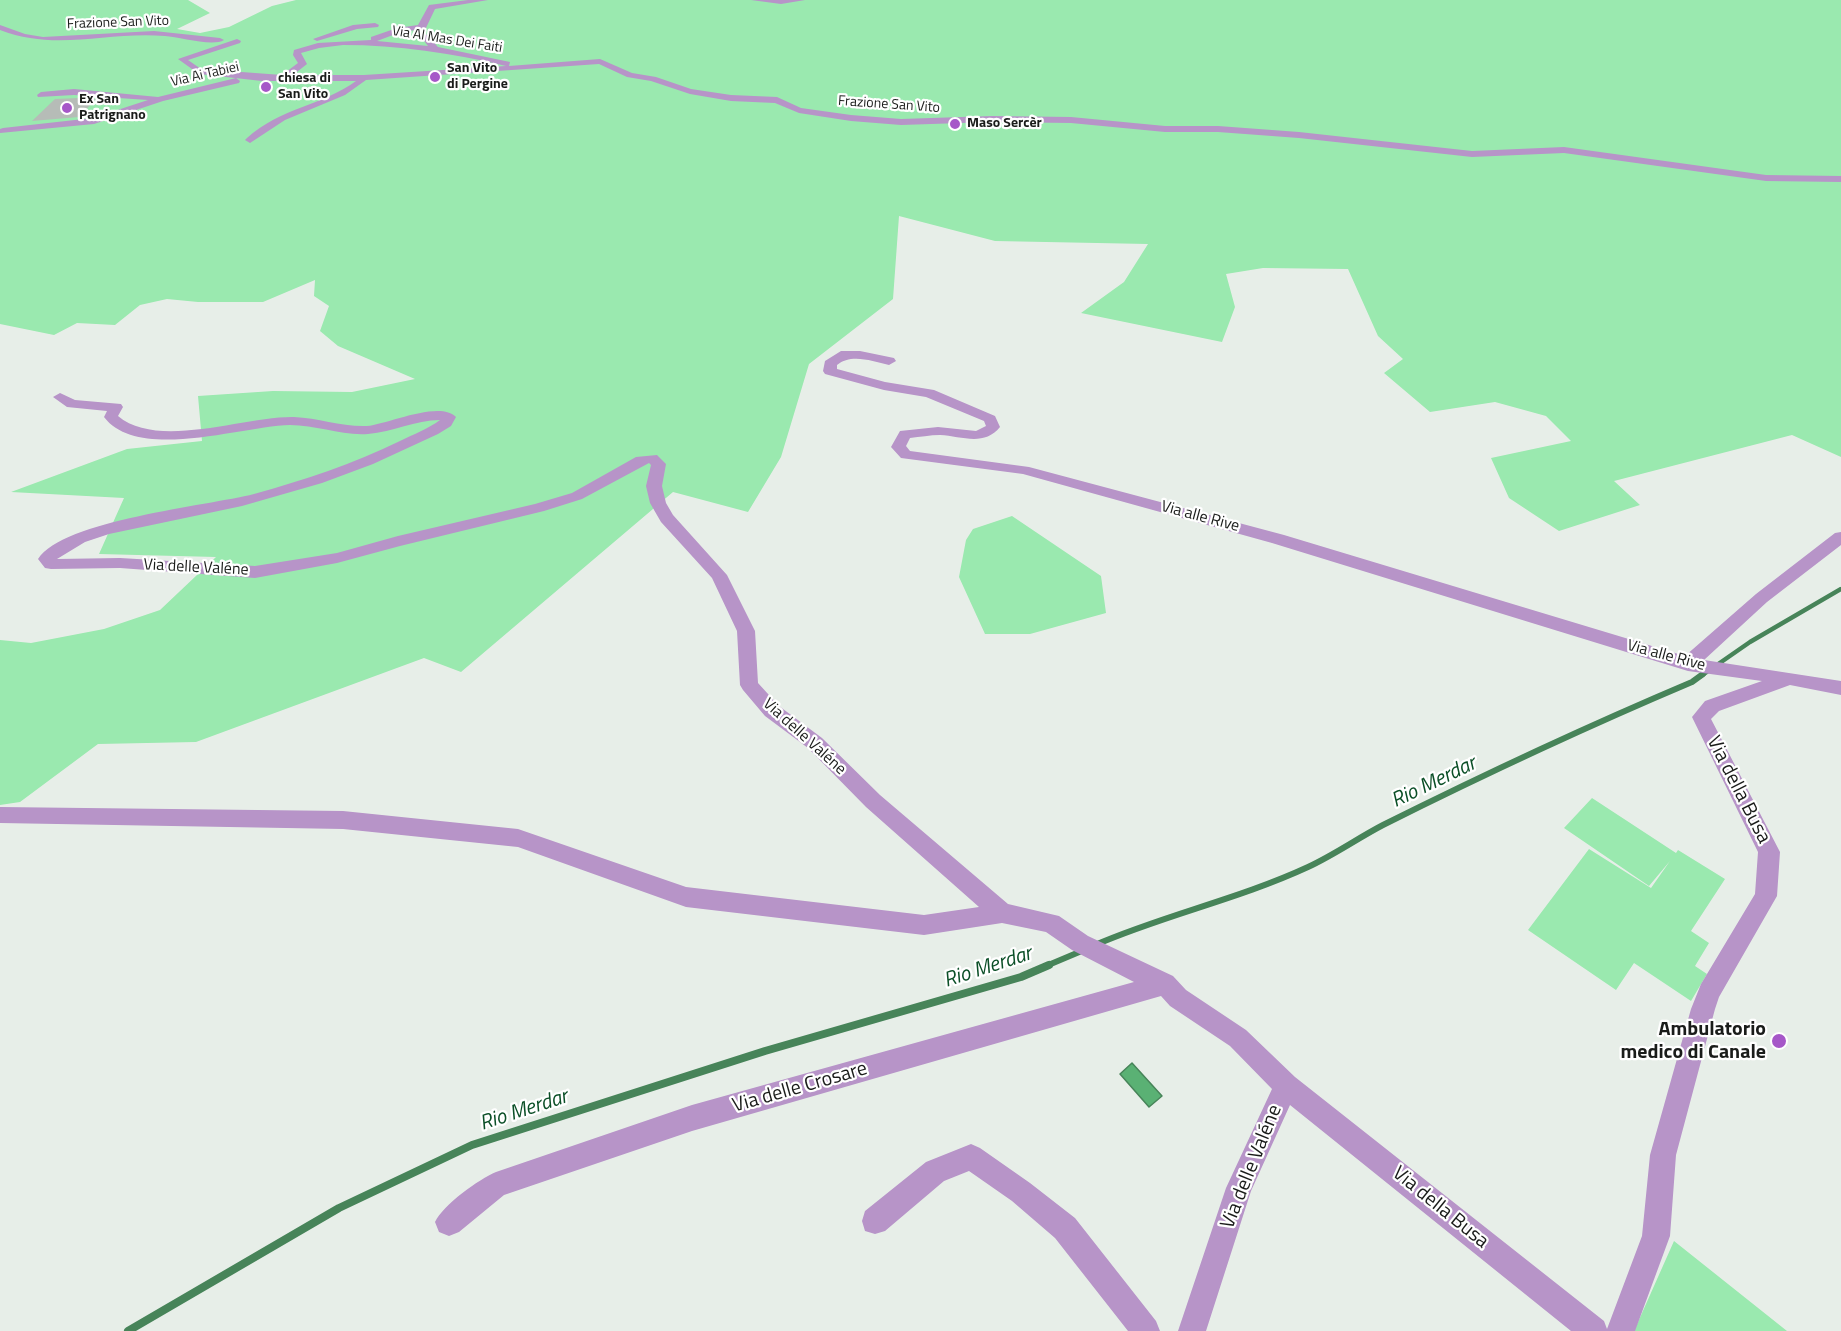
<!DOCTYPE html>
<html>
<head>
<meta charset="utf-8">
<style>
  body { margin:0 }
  canvas { display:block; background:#e7eee8 }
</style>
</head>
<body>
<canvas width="1841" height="1331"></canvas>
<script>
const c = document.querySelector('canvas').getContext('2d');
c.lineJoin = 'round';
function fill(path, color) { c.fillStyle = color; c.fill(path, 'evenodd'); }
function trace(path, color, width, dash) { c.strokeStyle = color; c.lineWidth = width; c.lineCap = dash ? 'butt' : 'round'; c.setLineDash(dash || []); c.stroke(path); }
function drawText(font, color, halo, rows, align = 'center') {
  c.font = font + ' "Titillium Web",sans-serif'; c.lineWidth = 4.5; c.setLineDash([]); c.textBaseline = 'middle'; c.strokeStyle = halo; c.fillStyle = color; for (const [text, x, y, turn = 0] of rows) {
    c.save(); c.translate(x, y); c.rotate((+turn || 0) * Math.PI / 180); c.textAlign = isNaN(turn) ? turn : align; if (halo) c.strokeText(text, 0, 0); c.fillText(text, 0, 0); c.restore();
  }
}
const green = new Path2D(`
  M0 0H188L210 13 177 29 200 33 229 27 272 6 296 0H1841V457L1792 435 1614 481 1640 505 1559 531 1509 498 1491 458 1571 441 1546 416 1495 402 1430 412 1384 373 1403 359 1378 336 1348 269 1263 268 1226 274 1235 307 1222 342 1081 313 1124 282 1148 244 995 241 899 216 893 299 809 364 781 457 748 512 673 492 461 672 424 658 196 742 98 744 20 802 0 805V640L31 643 104 629 160 610 216 557 99 554 124 498 11 492 127 449 202 441 198 396 273 391 352 392 415 379 338 346 320 331 329 306 314 296 315 280 263 302H198L167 299 140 305 115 325 77 323 54 335 0 324Z
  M1012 516 1101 576 1106 613 1030 634H985L959 577 966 540 973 529Z
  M1592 798 1676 853 1678 850 1725 879 1691 931 1709 943 1695 966 1707 974 1691 1001 1634 963 1616 990 1528 930 1589 849 1651 888 1670 861 1649 886 1564 828Z
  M1674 1241 1787 1331H1634Z`);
const water = new Path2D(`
  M1132 1063 1162 1096 1149 1107 1120 1074Z`);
const streamFar2 = new Path2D(`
  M1701 676 1750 642 1841 589`);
const streamFar1 = new Path2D(`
  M1095 945C1164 915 1239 899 1308 867 1334 855 1358 838 1383 825 1485 774 1588 726 1692 682L1703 674
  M1046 966 1084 950`);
const stream = new Path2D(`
  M128 1331 339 1208 472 1145 765 1051 1021 977 1049 965`);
const building = new Path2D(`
  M79 98 96 99 79 117 32 121 55 99Z`);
const minor = new Path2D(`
  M468 0H488L435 9 424 32 438 47 510 62 509 66 600 59 632 73 656 77 691 89 731 95 777 97 801 108 851 115 901 119 992 116 1071 117 1165 126H1218L1299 132 1472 151 1564 147 1766 175 1841 176V182L1766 181 1564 153 1472 157 1299 138 1218 132H1165L1071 123 992 122 901 125 851 121 799 113 775 103 731 101 690 94 651 81 627 77 599 64 366 80 345 95 285 120 250 143 245 140 247 138C280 108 324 105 356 81H262L199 74 178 59 237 39 241 41 240 43 188 60 201 69 282 75 298 63 293 55 294 50 318 43 371 40V37L397 28 418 25 429 5ZM416 30 428 46 377 41 401 32ZM343 45C398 45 452 53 506 66L364 75H293L307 64 301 53 319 48Z
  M751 0H805L781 4Z
  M375 23 379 25 378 27 357 29 317 41 313 39 353 25Z
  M0 25 25 34 43 37 154 31 220 38 224 40C213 47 179 37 165 36 107 31 57 52 0 30Z
  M236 78 240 81 239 83 163 101 94 124 0 133V129L3 128 93 118 148 100 74 95 38 97 37 95 41 92 74 89 158 97Z
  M841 351H860L894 358 896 361 889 365C872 361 851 353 837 365V369L885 382 934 390 995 416 1000 427C984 447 961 436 940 435 930 435 920 437 910 438L906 446 910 451 1029 467 1284 535 1685 656 1756 594 1835 533 1841 532V545L1767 602 1704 660 1841 681V695L1790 685 1719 711 1711 719 1780 852 1777 896 1719 997 1715 1009 1676 1155 1670 1236 1635 1331H1571L1290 1105 1251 1191 1206 1331H1178L1226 1188 1272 1089 1230 1046 1170 1006 1161 996 692 1131 504 1195 459 1232 449 1236 439 1232 435 1222C443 1205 479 1179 496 1172L692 1105 1134 982 1072 950 1046 932 1002 923 924 935 686 907 518 847 343 829 0 823V807L343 811 518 829 686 887 924 915 979 907 866 807 808 748 765 716 743 690 740 685 737 631 712 578 661 522 650 503 646 486 651 465 649 463 582 499 544 511 400 546 337 563 255 578 120 568 51 569 45 568 38 559C63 520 207 506 254 494 304 480 353 464 400 441 414 434 428 429 440 420 415 420 393 432 368 434 342 436 317 425 290 425 242 426 138 462 104 417L107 411 67 407 53 397 60 393 75 400 121 404 123 407 118 416C158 450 245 416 294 417 319 418 342 427 367 426 388 424 440 400 456 417L451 426 438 434 373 464 322 483 242 506 109 534 85 542 57 559 120 558 255 566 337 553 398 536 535 504 572 493 636 457 657 455 666 464 662 486 666 503 673 515 727 575 755 631 758 683 779 706 822 738 880 795 1008 904 1059 916 1088 936 1173 976 1186 990 1246 1030 1295 1077 1604 1321 1607 1329 1642 1236 1650 1155 1691 1009 1701 984 1755 894 1758 852 1692 717 1705 701 1762 681 1688 671 1272 543 1023 474 901 458 891 447 900 431 938 427 976 431 986 426 984 421 926 397 884 390 825 374 823 371 825 361Z
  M971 1144 980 1148 1030 1183 1075 1218 1156 1321 1160 1331H1128L1055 1238 1012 1201 969 1171 944 1181 885 1231 875 1234 865 1231 862 1221 865 1211 926 1162Z`);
const markers = [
  [435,77,6,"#a657c8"],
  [266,87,6,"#a657c8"],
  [67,108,6,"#a657c8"],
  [955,124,6,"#a657c8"],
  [1779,1041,8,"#a657c8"]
];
const farStreetnames = [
  ["Frazione San Vito",118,23,-2],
  ["Via Al Mas Dei Faiti",447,40,9],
  ["Via Ai Tabiei",205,75,-13],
  ["Frazione San Vito",889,105,4]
];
const farPoinames = [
  ["San Vito",447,69],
  ["di Pergine",447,85],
  ["chiesa di",278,79],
  ["San Vito",278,95],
  ["Ex San",79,100],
  ["Patrignano",79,116],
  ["Maso Sercèr",967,124]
];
const streetNames = [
  ["Via alle Rive",1200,517,15],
  ["Via delle Valéne",196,568,3],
  ["Via alle Rive",1666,656,15],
  ["Via delle Valéne",804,737,42]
];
const nearStreetnames = [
  ["Via della Busa",1738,790,63],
  ["Via delle Crosare",800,1088,-16],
  ["Via delle Valéne",1252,1167,-68],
  ["Via della Busa",1440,1208,39]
];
const nearPoinames = [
  ["Ambulatorio",1766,1030],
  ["medico di Canale",1766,1053]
];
const nearWaternames = [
  ["Rio Merdar",1434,783,-26],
  ["Rio Merdar",988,968,-18],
  ["Rio Merdar",524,1111,-18]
];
fill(green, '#9ae9af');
fill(water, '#5ab174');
trace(water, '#478459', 1.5);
trace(streamFar2, '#478459', 4.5);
trace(streamFar1, '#478459', 6);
trace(stream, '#478459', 8);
fill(building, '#b6bcb7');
fill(minor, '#b794c8');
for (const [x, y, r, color] of markers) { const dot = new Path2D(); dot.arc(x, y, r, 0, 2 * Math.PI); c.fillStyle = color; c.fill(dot); trace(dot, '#fff', 2); }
drawText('14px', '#1a1c1a', '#fff', farStreetnames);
drawText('bold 14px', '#1a1c1a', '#fff', farPoinames, 'left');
drawText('16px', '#1a1c1a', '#fff', streetNames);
drawText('20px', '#1a1c1a', '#fff', nearStreetnames);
drawText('bold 20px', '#1a1c1a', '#fff', nearPoinames, 'right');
drawText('italic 21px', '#0b4f27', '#fff', nearWaternames);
</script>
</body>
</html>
